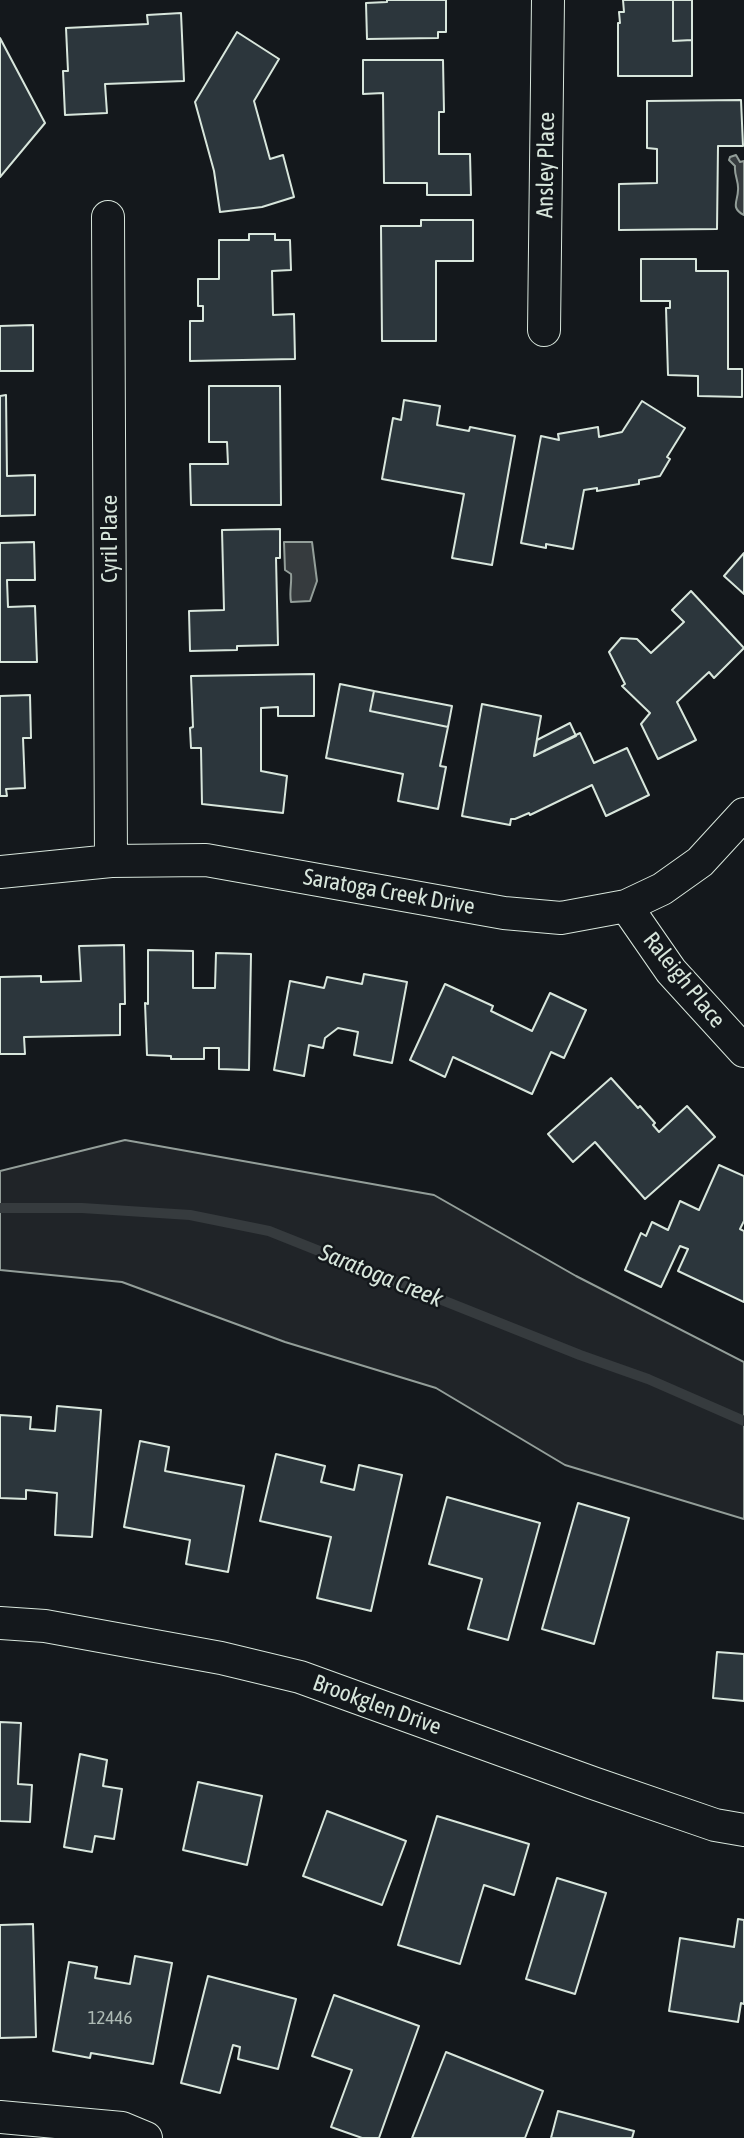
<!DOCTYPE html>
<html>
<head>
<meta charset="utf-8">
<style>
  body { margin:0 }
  canvas { display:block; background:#14181c }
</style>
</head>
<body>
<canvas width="744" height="2138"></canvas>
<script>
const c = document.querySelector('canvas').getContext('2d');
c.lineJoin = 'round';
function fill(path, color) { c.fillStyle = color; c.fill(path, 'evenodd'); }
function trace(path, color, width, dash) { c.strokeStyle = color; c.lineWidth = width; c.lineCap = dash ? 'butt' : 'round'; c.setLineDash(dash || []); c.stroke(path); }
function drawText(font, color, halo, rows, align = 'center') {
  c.font = font + ' "Asap Condensed",sans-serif'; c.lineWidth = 5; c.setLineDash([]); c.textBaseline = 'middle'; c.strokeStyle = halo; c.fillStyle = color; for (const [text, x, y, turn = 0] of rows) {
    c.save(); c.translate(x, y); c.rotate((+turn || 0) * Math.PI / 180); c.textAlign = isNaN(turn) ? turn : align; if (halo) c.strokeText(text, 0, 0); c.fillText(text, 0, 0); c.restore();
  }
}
const green = new Path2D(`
  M125 1140 434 1195 576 1276 744 1362V1519L565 1465 436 1388 285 1342 122 1282 0 1270V1171Z`);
const water = new Path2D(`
  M736 155 740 162 744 161V215C730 208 738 201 738 190 739 182 734 175 735 166L729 160 730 157Z
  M284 542H312L317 581 310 601 291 602C289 592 292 583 291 574L285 570Z`);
const stream = new Path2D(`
  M0 1208H82L190 1215 269 1231 580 1355 648 1379 744 1421`);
const building = new Path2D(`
  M387 0H446V32H438V38L367 39 366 3 387 2Z
  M623 0H673V41L692 40V76H618V23H620L619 12H624Z
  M673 0H692V40L673 41Z
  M181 13 184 81 105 84 107 113 65 115 63 71H68L66 28 148 24 147 15Z
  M237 32 279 59 254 101 270 159 283 155 294 197 262 207 220 212 214 171 195 102Z
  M0 38 45 123 0 177Z
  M363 60H443L444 112H439V154H470L471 195H427V183H384L383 93 363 94Z
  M741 100 743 146H718L717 229 619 230V184L657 183V149L647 148V101Z
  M421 220H473V261H436V341H382L381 226H421Z
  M249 234H275V240H290L291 270 272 271 273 315 294 314 295 359 190 361V321H203V306H198V279H219V240H249Z
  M641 259H696V271H728V369H742V397L698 396V376L668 375 666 308H670V301H641Z
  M33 325V371H0V326Z
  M209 386H280L281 505H191L190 464H228L227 442H209Z
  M6 395 7 476 35 475V515L0 516V396Z
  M404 400 440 406 437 425 469 431 470 427 515 436 492 565 452 558 464 494 382 479 393 418 401 420Z
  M642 401 685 428 667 457 670 459 660 476 639 480V484L597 491V488L584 490 573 549 546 544V548L521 543 541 436 559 440 558 434 598 427 599 437 622 432Z
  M280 529V558H276L278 645 237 646V650L190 651 189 611 224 610 222 530Z
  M34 542 35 580H7L8 607 35 606 37 662H0V543Z
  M744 553V594L724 576Z
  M691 591 744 648 714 678 709 672 677 702 696 740 658 759 641 724 650 713 622 686 625 684 609 652 621 638 637 639 651 653 684 622 672 610Z
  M314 674V716H278V707L261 708V771L287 776 283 813 202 804 201 748H191L190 728 193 727 191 676Z
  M340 684 374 691 370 711 448 727 440 766 446 767 438 809 398 801 403 774 326 758Z
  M374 691 452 706 448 727 370 711Z
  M30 695 31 738H23L25 788 6 789 7 796H0V696Z
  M482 704 541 716 534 756 580 733 594 763 627 748 649 795 606 816 592 785 530 815 529 813 515 819H511L510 825 462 816Z
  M570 723 576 736 534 756 537 740Z
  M124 945 125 1004H120V1035L24 1037 25 1054H0V977L41 976V982L81 981 79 946Z
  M148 950 193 951V988H215L216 953 251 954 249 1070 219 1069V1048H204V1059H171V1056L147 1055 145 1003 148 1004Z
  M364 974 407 982 392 1063 354 1055 358 1032 338 1028 325 1038 323 1048 309 1045 304 1076 274 1070 290 981 324 988 327 977 362 984Z
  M445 984 493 1006 491 1011 532 1031 550 993 586 1010 564 1058 551 1052 532 1094 453 1057 445 1077 410 1060Z
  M611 1078 638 1108 640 1106 655 1123 653 1125 659 1132 687 1106 715 1137 645 1199 595 1142 573 1162 548 1134Z
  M719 1165 744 1176V1221L740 1229 744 1231V1302L678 1271 688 1249 680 1246 661 1287 625 1270 641 1233 646 1236 652 1222 668 1230 680 1201 699 1210Z
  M57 1406 101 1410 92 1537 55 1535 57 1493 26 1490V1499L0 1498V1415L31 1417 30 1429 55 1431Z
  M140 1441 169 1447 165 1471 244 1486 228 1572 186 1564 190 1540 124 1527Z
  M276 1454 325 1466 321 1482 354 1490 359 1465 402 1475 371 1611 317 1598 331 1537 260 1521Z
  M447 1497 540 1523 508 1640 468 1629 482 1579 429 1564Z
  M578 1503 629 1518 594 1644 542 1629Z
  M717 1652 744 1654V1701L713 1698Z
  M0 1722 21 1723 18 1784 32 1785 30 1822 0 1821Z
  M80 1754 107 1760 103 1786 122 1789 114 1839 95 1836 92 1852 64 1847Z
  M198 1782 262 1796 247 1865 183 1850Z
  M327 1811 406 1841 382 1905 303 1876Z
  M437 1816 529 1844 514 1895 484 1885 460 1964 398 1945Z
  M557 1878 606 1893 575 1994 526 1979Z
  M738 1919 744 1920V2004L741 2003 738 2022 669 2011 680 1938 734 1947Z
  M33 1924 36 2037 0 2038V1925Z
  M135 1956 172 1963 153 2064 91 2053 90 2058 53 2051 69 1962 97 1967 95 1978 130 1984Z
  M208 1976 296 1999 278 2069 238 2059 240 2047 233 2045 220 2093 181 2083Z
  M334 1995 419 2026 379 2138H362L331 2127 352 2070 312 2056Z
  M446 2052 543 2091 525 2138H412Z
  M558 2111 634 2131 632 2138H551Z`);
const street = new Path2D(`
  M108 217 111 861
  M544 330 548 0
  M0 872 111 861 206 860 504 913 561 918 626 906 662 889 700 862 744 814
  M626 906 671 971 744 1051
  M0 1623 45 1626 221 1658 300 1677 593 1783 715 1825 744 1830
  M0 2117 122 2128 146 2138`);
const numberNames = [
  ["12446",110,2018]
];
const streetNames = [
  ["Ansley Place",546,165,-89],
  ["Cyril Place",110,539,-90],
  ["Saratoga Creek Drive",389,892,10],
  ["Raleigh Place",684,980,51],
  ["Brookglen Drive",377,1705,20]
];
const waterNames = [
  ["Saratoga Creek",381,1276,22]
];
fill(green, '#202428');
trace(green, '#939e99', 2);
fill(water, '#363b3e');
trace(water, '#939e99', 2);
trace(stream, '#363b3e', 10);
fill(building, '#2c363c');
trace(building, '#d8e6dc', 2);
trace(street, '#d8e6dc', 34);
trace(street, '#14181c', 32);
drawText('19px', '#adbab4', null, numberNames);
drawText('23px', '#d8e6dc', '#14181c', streetNames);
drawText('italic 24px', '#d8e6dc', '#14181c', waterNames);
</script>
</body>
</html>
